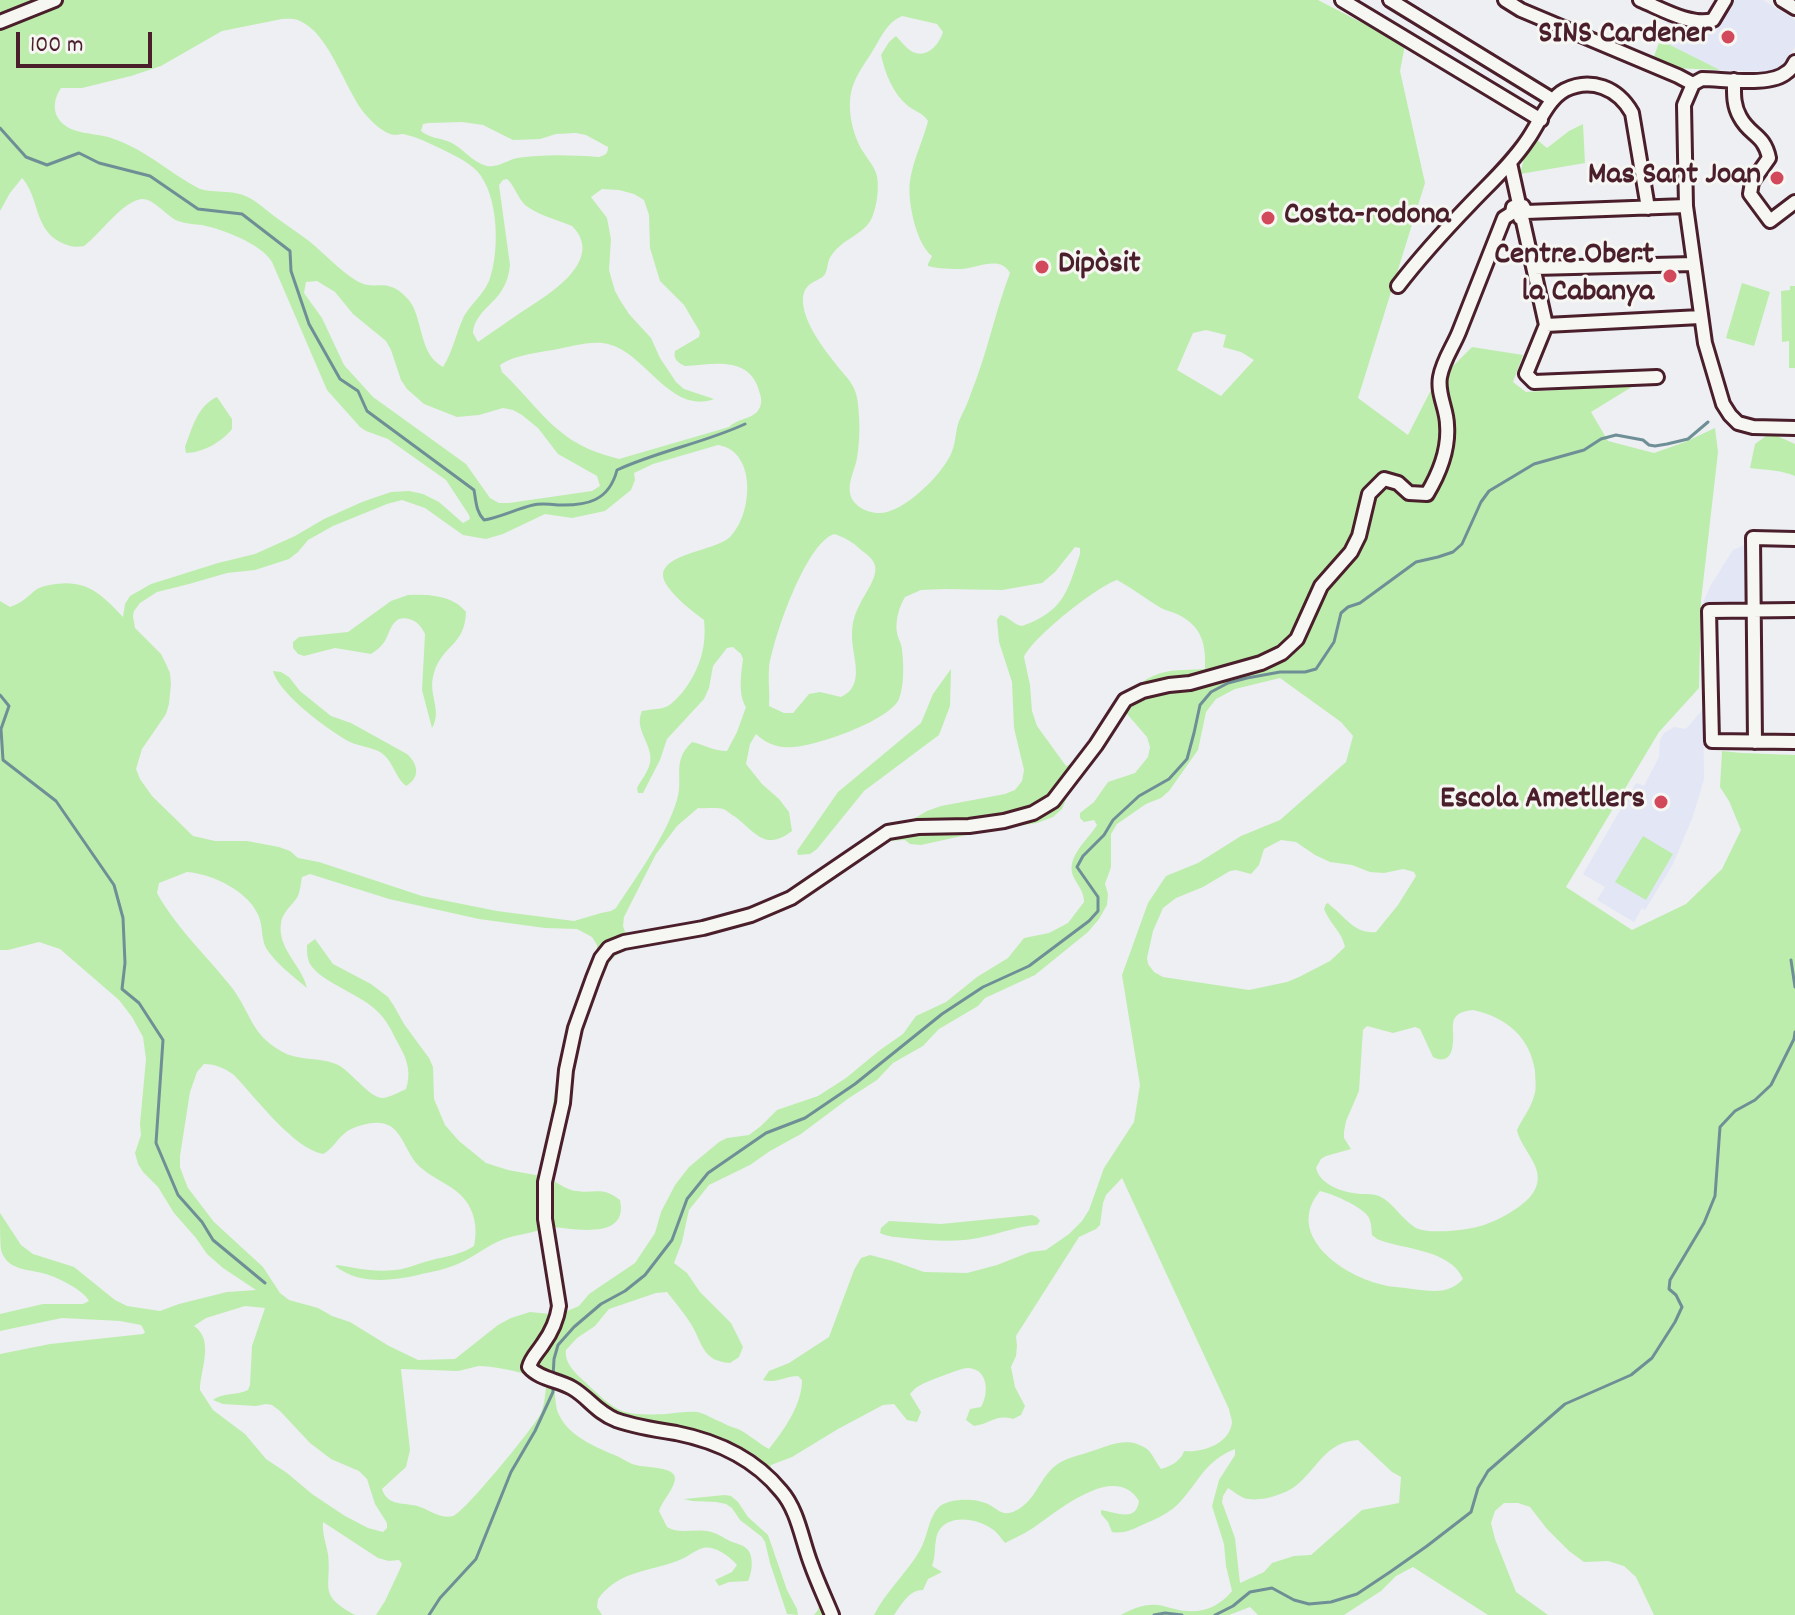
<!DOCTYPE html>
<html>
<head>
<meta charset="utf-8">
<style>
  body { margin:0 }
  #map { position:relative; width:1795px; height:1615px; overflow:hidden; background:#edeff3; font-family:Dekko,sans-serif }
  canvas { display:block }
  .scale { position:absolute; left:16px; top:32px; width:136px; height:36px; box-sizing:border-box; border:4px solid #4a1f2b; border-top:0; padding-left:10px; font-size:24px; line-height:28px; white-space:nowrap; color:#4a1f2b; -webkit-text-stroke:6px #f6f6f2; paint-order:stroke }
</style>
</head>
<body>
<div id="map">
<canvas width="1795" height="1615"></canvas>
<div class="scale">100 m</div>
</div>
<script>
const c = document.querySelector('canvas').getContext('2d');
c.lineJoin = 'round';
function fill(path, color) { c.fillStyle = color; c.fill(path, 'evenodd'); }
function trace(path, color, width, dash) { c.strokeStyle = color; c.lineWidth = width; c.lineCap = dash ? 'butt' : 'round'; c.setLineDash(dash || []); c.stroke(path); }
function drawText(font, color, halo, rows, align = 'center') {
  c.font = font + ' Dekko,sans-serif'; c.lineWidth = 6; c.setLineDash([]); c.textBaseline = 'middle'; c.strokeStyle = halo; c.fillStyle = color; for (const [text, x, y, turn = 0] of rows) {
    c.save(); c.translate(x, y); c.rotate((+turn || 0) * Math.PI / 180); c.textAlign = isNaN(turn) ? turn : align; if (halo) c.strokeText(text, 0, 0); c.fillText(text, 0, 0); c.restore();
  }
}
const built = new Path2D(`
  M1735 0H1763L1795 20V47L1781 66 1773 72 1720 70 1660 40 1669 18 1698 29 1715 33Z
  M1745 545 1746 598 1741 602 1703 603 1711 585 1733 550Z
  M1703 709 1704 779 1693 816 1673 864 1645 910 1642 908 1634 922 1597 900 1605 887 1583 874 1636 783 1644 786 1659 757 1660 740 1664 733 1674 727 1686 729Z`);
const green = new Path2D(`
  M0 0H1318L1405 45 1400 71 1425 183 1358 398 1408 435 1433 386 1472 347 1523 355 1513 382 1526 392 1635 385 1591 412 1608 441 1654 453 1685 442 1715 428 1718 452 1701 601 1699 688 1659 732 1566 887 1632 930 1686 904 1722 869 1741 830 1729 801 1720 787 1722 751 1742 753 1795 755V1615H1654L1636 1577 1624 1566 1608 1561 1584 1562 1569 1551 1547 1529 1530 1507 1518 1503H1504L1495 1511 1491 1523 1495 1539 1516 1592 1548 1615H1488L1413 1567 1396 1576 1381 1591 1344 1615H1258L1250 1607 1229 1615H1121C1132 1609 1144 1604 1157 1605 1163 1605 1169 1608 1175 1609 1197 1615 1218 1609 1232 1591L1226 1566 1224 1544 1212 1506 1219 1480 1235 1455V1449C1205 1461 1200 1480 1180 1502 1170 1513 1156 1519 1142 1525 1131 1530 1124 1534 1112 1532L1108 1522 1101 1514V1510C1116 1512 1136 1523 1139 1501 1115 1461 1057 1512 1033 1528 1024 1534 1014 1538 1005 1543 1001 1538 997 1532 992 1529 977 1518 945 1513 937 1535 934 1545 936 1556 932 1566L942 1572 928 1579 923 1590C909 1590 902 1604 894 1615H874C886 1591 907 1573 920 1550 928 1537 928 1517 940 1506 951 1498 975 1498 988 1504 998 1509 1002 1517 1015 1511 1035 1502 1039 1479 1055 1466 1065 1458 1078 1456 1089 1452 1109 1446 1127 1435 1147 1449 1153 1454 1156 1463 1161 1469 1170 1467 1182 1460 1184 1451 1202 1453 1230 1444 1232 1422 1232 1420 1229 1411 1229 1409L1122 1178 1106 1195 1103 1203 1100 1225 1096 1229 1079 1237 1016 1336 1017 1346 1016 1356 1011 1367 1015 1387 1025 1406 1021 1415 1013 1419C995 1414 991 1424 974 1426L966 1420 970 1409 981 1407C989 1394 989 1368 967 1368 962 1368 925 1382 919 1386 915 1388 914 1390 910 1394L921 1412 917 1422 907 1420 894 1404 883 1405 838 1429 792 1457 771 1465 770 1472 825 1587 841 1615H814L818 1610 820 1600C794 1526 785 1469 698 1446 673 1439 645 1437 621 1428 614 1425 607 1419 601 1414 585 1403 572 1393 554 1385 555 1393 555 1402 557 1410 566 1436 596 1447 619 1457 625 1460 630 1464 636 1465 645 1468 674 1466 675 1478 675 1488 662 1501 659 1511L667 1527C678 1534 693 1529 706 1531 716 1532 722 1537 730 1541 736 1544 743 1544 748 1550 754 1557 752 1573 748 1581L729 1582 719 1586 715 1580 732 1572 737 1565C731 1558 721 1550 711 1548 701 1545 691 1555 682 1559 652 1572 620 1569 598 1599L597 1607 602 1615H376L385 1601 400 1569 402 1564 399 1560 389 1561 378 1558 323 1522C322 1533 326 1543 328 1554 332 1588 317 1594 355 1615H0V1354L50 1344 143 1334 145 1332 141 1325 120 1321 62 1318 0 1331V1314L43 1304H83L89 1301C84 1290 55 1276 42 1273 26 1269 7 1270 1 1250 0 1239 0 1224 0 1213L21 1245 33 1254 74 1267 115 1300 127 1306 160 1311 179 1304 227 1292 256 1290 223 1268 207 1254 196 1238 174 1213 158 1187 143 1172 138 1164 135 1153 141 1135 140 1124 146 1059 143 1037 132 1017 119 1000 60 949 39 942 8 950H0V601L10 607C22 603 28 596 37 589 43 586 49 585 56 584 88 580 102 595 123 617L125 604 130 596 151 584 218 563 255 554 295 536 324 519 362 502 391 492 409 491 423 494 439 502 463 523 470 519 469 515 446 480 388 439 366 431 360 427 327 390 272 262C262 244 222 229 202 225 194 224 186 224 178 221 166 216 154 198 141 199 122 202 100 234 84 246 75 248 68 246 60 242 34 229 39 196 22 178L10 193 0 211ZM902 16 937 24 943 32C939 45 926 60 911 51 905 47 901 41 896 36L889 42 881 55C885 73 893 94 908 106 916 112 923 113 928 121 923 141 913 160 910 181 907 200 916 244 932 256L928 264V266C939 269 951 269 962 269 978 268 1000 255 1010 273 995 312 987 354 971 393 968 403 963 412 959 421 955 432 956 445 950 456 940 476 902 515 877 513 865 512 852 505 850 493 848 481 855 470 857 458 860 440 860 422 858 404 856 383 846 378 835 363 823 348 802 320 803 299 804 280 821 282 825 274 829 266 826 261 834 252 845 238 867 233 873 215 877 205 880 184 876 173 874 166 868 160 864 153 852 135 845 104 854 83 858 72 866 62 872 52 881 38 886 23 902 16ZM282 19C288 19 294 18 300 21 330 34 345 90 365 114 372 122 384 134 395 135 402 135 399 133 407 135 416 137 427 142 435 146 448 152 466 160 477 171 499 195 500 252 489 281 483 295 471 304 464 316 456 333 453 351 443 367 417 353 424 315 407 298 386 276 376 292 357 281 339 270 325 254 309 241 297 232 285 224 274 216 264 208 254 199 243 195 229 190 214 193 200 189 171 174 146 150 114 139 97 132 69 136 58 118 52 108 55 97 61 88H82L131 76 161 66 222 31ZM462 122 483 125 513 140 540 139 556 134 576 133 586 135 608 147C608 154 605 155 599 157 572 155 544 154 517 158 508 160 497 168 487 166 473 163 463 148 450 142 440 138 429 138 421 131L423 124 429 123ZM507 179C515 186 517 197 525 205 538 215 557 220 572 226 607 261 545 297 520 313 506 323 492 332 478 342L473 333C474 314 493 305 502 290 507 282 509 274 510 265L499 185 503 180ZM602 189 619 190 634 194 644 200 649 215 650 248 660 281 684 305 700 332 699 337 675 351C673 359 678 363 685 366 715 364 751 355 760 394 762 400 762 406 757 412 750 419 737 419 729 427L619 459C605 455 590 451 577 443 547 426 527 395 502 372L500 365C515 355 535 353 553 350 570 347 591 340 608 344 646 353 670 415 714 399L684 389 676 382 660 358 651 338 629 314 620 300 615 291 609 270 611 239 607 218 591 197ZM317 281 335 292 353 314 386 341 391 350 401 380 407 389 424 404 457 417 479 415 503 408 513 410 522 415 538 428 558 454 597 476 600 486 592 491 509 503H499L490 498 466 464 373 397 344 365 322 318 304 293 306 282ZM1206 330 1226 335 1223 347 1241 352 1254 360 1221 396 1177 370 1193 333ZM718 445C757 451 753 514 730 537 715 551 664 553 663 575 663 589 693 612 704 620 707 648 699 671 682 693 678 697 673 703 668 706 660 710 650 709 642 711 633 730 654 745 650 763 648 772 641 780 637 788L638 793H643L660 760 667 739 704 699 709 688 713 666 727 648 733 647 741 654 743 659C741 674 738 695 746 707L737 732 727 751C713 751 706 745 692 742 671 762 684 777 677 800 665 838 638 874 616 908L611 911 601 913 574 921 497 911 422 896 319 862 298 858 290 851 279 847 247 841H215L193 836 152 796 140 779 136 769 142 749 166 714 169 704 171 684 170 673 166 664 161 654 135 628 133 616 134 611 140 603 157 592 189 584 227 573 255 570 289 559 298 552 308 540 333 526 387 504 402 500 425 508 463 535 486 539 503 534 545 514 572 518 605 511 631 490 635 480 634 473 653 464ZM834 534C844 537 853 542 861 550 865 553 872 558 874 563 880 575 865 593 860 604 855 613 852 623 852 634 851 655 867 685 841 697L820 692 809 694 793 713H784L769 706C770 693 768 681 769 668 773 639 805 544 834 534ZM1075 547 1080 548V554C1067 592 1064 611 1022 626 1013 625 1009 616 1000 615L997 620 999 642 1012 682 1014 728 1024 770 1022 781 1015 790 1005 794 941 806 927 811 910 821 891 825 868 838 785 894 715 920 670 930 632 934 625 932 623 926 624 917 656 854 677 826 698 808C705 809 716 807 723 809 727 810 730 814 734 816 756 832 764 852 792 831L789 812 779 799 762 784 746 764 750 744 756 734C763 741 773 746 783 747 806 751 890 721 899 699 904 686 904 665 902 650 902 644 898 639 897 633 895 621 899 607 905 597L921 590 945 589 1002 590 1042 583 1055 572ZM1117 580C1132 588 1146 599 1161 608 1167 611 1173 612 1179 615 1202 627 1206 644 1205 669 1191 670 1175 669 1161 673 1120 686 1101 731 1075 762L1066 766 1037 726 1032 711 1030 685 1024 657C1033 637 1096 587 1117 580ZM1280 678 1341 722 1353 736 1346 762 1280 820 1241 836 1198 863 1166 876 1148 903 1122 975 1140 1085 1134 1122 1104 1168 1089 1210 1082 1221 1069 1234 1046 1250 1030 1252 997 1265 967 1273 924 1272 893 1261 870 1255 861 1258 854 1270 829 1337 789 1363 769 1371 763 1380C775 1384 786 1376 798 1376L802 1380C802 1405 784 1430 769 1449 758 1443 750 1435 738 1429 732 1427 726 1425 721 1422 713 1419 706 1414 698 1412 687 1411 677 1413 666 1414 619 1416 617 1412 584 1381 575 1373 564 1362 566 1350L577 1338 595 1326 609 1309 656 1293 667 1292C675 1302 684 1313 691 1324 703 1344 702 1361 730 1363L739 1357 743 1347 731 1323 700 1292 687 1273 674 1263 682 1242 689 1210 709 1185 750 1165 770 1151 801 1134 849 1098 877 1080 893 1063 923 1046 939 1029 978 1006 985 998 1035 975 1088 932 1099 919 1107 905 1108 894 1105 884 1111 867V834L1117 824 1146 804 1161 798 1169 791 1198 750 1206 712 1216 699 1235 689ZM1127 714 1147 737 1150 747 1148 757 1135 773 1108 782 1094 802 1080 813V818L1084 822 1094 820 1097 825C1088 840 1064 858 1074 878 1079 887 1084 892 1084 902L1068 923 1049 933 1024 938 1008 958 977 977 946 1002 916 1016 903 1034 880 1050 846 1078 818 1096 777 1110 761 1126 749 1135 727 1138 719 1142 689 1167 675 1185 661 1212 655 1233 635 1263 589 1294 579 1306 565 1312 553 1227C575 1229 629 1240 620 1200 602 1186 595 1194 576 1191 568 1190 559 1184 552 1180L577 1040 603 969 615 956 623 951 638 947 700 937 760 920 789 906 888 841 905 840 910 844 921 845 989 830 1037 823 1053 817 1062 809 1070 790 1088 770 1105 746 1118 723ZM1281 840 1296 842 1315 855 1330 862 1352 865 1370 872 1384 873 1403 869 1414 872 1416 876 1398 905 1376 932C1355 934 1346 918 1331 906L1328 903 1326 904 1324 909C1330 924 1342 932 1345 947L1330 961 1299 977 1287 982 1249 990 1163 977 1154 972 1148 964 1147 958 1153 931 1163 908 1176 898 1203 887 1230 871 1236 870 1251 874 1259 865 1264 849ZM187 872C213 874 250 892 259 917 263 927 261 938 266 948 276 964 293 976 307 988 302 965 277 949 281 923 282 912 293 905 298 896 300 891 301 883 302 877L310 874 389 899 479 919 545 928 577 929 592 937 597 945V950C589 974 576 996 569 1021 555 1071 552 1124 541 1176L508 1170 486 1163 459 1141 445 1125 434 1099 433 1067 429 1058 404 1024 394 1006 388 997 371 984 333 964 315 939 307 945C307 952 307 958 310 964 321 983 363 994 381 1015 389 1024 394 1036 400 1047 408 1061 411 1074 406 1089 399 1092 391 1097 383 1098 370 1098 353 1074 340 1066 322 1056 298 1062 281 1051 251 1034 251 1014 233 989 208 957 177 929 157 893L159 883ZM1473 1010C1506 1017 1530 1037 1535 1071 1535 1079 1537 1089 1534 1096 1531 1108 1522 1119 1517 1130 1521 1152 1552 1171 1530 1197 1520 1208 1502 1218 1489 1223 1475 1230 1429 1235 1416 1228 1402 1220 1394 1203 1379 1196 1373 1194 1367 1194 1360 1194 1343 1192 1321 1186 1316 1168L1321 1159 1326 1156 1351 1149 1344 1138V1132L1346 1121 1359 1091 1363 1030 1367 1026 1393 1033 1415 1027 1420 1029 1433 1057C1442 1062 1450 1059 1452 1049 1457 1030 1443 1013 1473 1010ZM204 1064C216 1064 224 1068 234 1075 255 1097 294 1149 323 1154 333 1149 336 1140 345 1133 352 1127 370 1122 380 1123 402 1124 405 1154 420 1167 434 1180 457 1186 468 1204 476 1217 477 1232 474 1246 460 1255 447 1256 432 1260 422 1262 412 1267 402 1269 381 1273 359 1269 338 1265L335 1266C359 1285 391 1281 418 1275 434 1271 445 1270 460 1263 475 1256 488 1245 504 1239 515 1235 528 1234 540 1230 544 1256 554 1288 550 1314L530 1312 511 1318 498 1325 455 1359 418 1360 389 1346 350 1322 332 1316 318 1308 289 1300 280 1293 263 1267 214 1222 188 1188 184 1178 180 1167V1156L190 1092 197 1072ZM1320 1191C1333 1194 1358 1205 1367 1215 1372 1221 1371 1229 1372 1235L1377 1239C1404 1250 1450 1249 1463 1279 1448 1295 1432 1291 1412 1289 1400 1287 1387 1287 1376 1283 1338 1272 1285 1233 1320 1191ZM245 1306 265 1308 252 1346 250 1385 248 1390C236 1396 223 1392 213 1400L223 1404 256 1406 266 1404 272 1405 280 1411 310 1443 331 1459 359 1471 367 1479 375 1504 387 1523V1528L383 1532 368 1528 345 1516 312 1494 287 1473 266 1459 245 1434 213 1410 200 1390C200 1370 215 1340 194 1326L206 1318ZM479 1366C503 1367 525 1373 547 1382 545 1392 545 1404 541 1413 535 1426 464 1513 453 1516 438 1520 426 1506 412 1505 399 1503 387 1504 382 1489L406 1467 410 1450 401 1369 458 1371ZM1358 1440 1392 1472 1401 1477 1399 1503 1362 1510 1311 1555 1294 1556 1272 1563 1264 1572 1240 1583 1235 1538 1222 1502 1223 1496 1228 1488C1233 1491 1239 1496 1244 1498 1259 1503 1287 1494 1298 1484 1318 1467 1326 1442 1358 1440Z
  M1660 40 1720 70 1673 68 1653 59Z
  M1583 124 1585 163 1520 174 1525 154 1536 139 1547 148 1569 131Z
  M1742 283 1770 292 1754 346 1726 338Z
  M1790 286H1795V368H1789V341L1782 342 1781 291 1790 290Z
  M217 397 232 419V429C222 442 202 453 186 453L185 447C192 429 197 406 217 397Z
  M1775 435 1795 444V476C1781 470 1765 470 1750 468L1755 444 1766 436Z
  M408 595C427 594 453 595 466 612 465 646 442 645 434 673 427 694 443 710 432 728L422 690 425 634C422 628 419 623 412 620 393 613 391 630 385 641 382 646 377 650 371 654L335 648 304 656 298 654 293 648V642L299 637 348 632 391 601Z
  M951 669 950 706 939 735 864 791 817 849 810 854 798 855 797 851 838 792 921 723 933 694Z
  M273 671 281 672 289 677 300 691 331 716 351 723 407 754C419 765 420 778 406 786 395 777 394 764 384 755 375 747 361 747 350 742 329 731 279 694 273 671Z
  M1643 836 1673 854 1646 900 1615 882Z
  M1032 1215 1037 1217 1040 1221 1037 1225C1020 1226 1004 1232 987 1236 960 1243 933 1241 905 1238 896 1237 888 1237 880 1233L881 1228 889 1221 941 1224Z
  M725 1495 731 1496 738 1502 748 1517 768 1535 787 1590 797 1609 798 1615 787 1614 770 1563 765 1542 762 1537 740 1520 732 1508 726 1504 716 1502 692 1501 684 1499Z`);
const stream = new Path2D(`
  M0 128 26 157 47 165 79 153 99 163 150 176 198 209 242 214 290 251 291 271 309 324 340 379 358 391 367 411 474 490C476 501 476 512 484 520 501 517 516 509 533 505 540 503 550 504 558 505 587 506 609 501 617 470 658 451 704 443 745 424
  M0 695 9 706 1 729 3 760 56 801 114 885 123 918 125 963 122 989 139 1003 163 1040 156 1143 178 1195 202 1222 213 1240 265 1283
  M1791 960 1795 987
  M553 1377 554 1359 558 1345 574 1327 601 1304 625 1291 645 1275 672 1240 687 1199 708 1173 766 1133 805 1118 855 1084 942 1014 983 987 1029 966 1089 921 1098 911V897L1077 867 1083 856 1104 835 1113 820 1139 796 1169 779 1187 759 1194 733 1200 705 1211 692 1228 683 1247 678 1280 672H1305L1316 669 1334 642 1341 613 1348 607 1360 603 1416 562 1438 557 1453 552 1462 544 1481 502 1489 491 1534 464 1584 450 1601 439 1616 435 1643 440 1649 445 1655 446 1667 444 1688 439 1708 422
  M429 1615 440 1598 476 1559 511 1472 535 1431 553 1392V1385
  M1154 1615 1165 1613 1182 1615
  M1215 1615 1233 1606 1250 1592 1272 1588 1294 1600 1309 1604 1331 1602 1357 1594 1390 1572 1427 1546 1471 1512 1478 1488 1488 1471 1565 1404 1631 1375 1652 1358 1675 1322 1682 1307 1676 1295 1669 1289 1670 1280 1704 1223 1715 1196 1720 1127 1735 1111 1755 1100 1771 1085 1794 1039 1795 1032`);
const minor = new Path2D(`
  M1342 0 1541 120
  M1390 0 1553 100
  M1505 0 1521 10 1678 76 1693 84
  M1640 0C1662 9 1690 26 1713 20L1725 0
  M1782 0 1795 8
  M0 22 55 0
  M1795 62C1793 66 1791 70 1787 72 1771 87 1724 79 1702 79L1693 84 1684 105 1686 206 1705 343 1723 404 1730 415 1738 423 1753 427 1795 428
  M1734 80C1734 93 1733 105 1740 117 1750 136 1764 134 1769 158L1752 182 1750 194 1770 221 1795 202
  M1510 163 1519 204
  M1522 217 1546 325 1526 374 1534 382 1657 377
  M1520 218 1526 212 1686 206
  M1534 268 1693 264
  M1398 286C1421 256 1445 230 1471 203 1491 182 1512 163 1528 139 1539 123 1548 99 1565 90 1591 77 1618 88 1632 113L1648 208
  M1546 325 1700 317
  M1795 610 1709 611 1712 741 1795 742
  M1755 742 1753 538 1795 539
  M832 1615C825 1598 817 1581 811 1564 802 1541 798 1510 781 1491 755 1459 716 1441 676 1433 656 1430 636 1427 616 1420 596 1412 588 1397 572 1388 558 1380 539 1379 529 1367 531 1358 538 1352 543 1344 551 1333 557 1320 559 1306L545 1219V1182L563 1103 566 1070 575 1028 593 978 601 958 609 948 624 942 703 928 751 915 791 898 888 832 918 827 969 826 1004 821 1033 813 1053 801 1096 745 1125 700 1143 691 1169 685 1190 683 1261 663 1282 653 1297 639 1321 586 1351 552 1359 536 1369 494 1384 479 1398 483 1409 493 1427 494C1439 474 1449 449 1447 425 1447 409 1437 394 1440 377 1443 360 1453 347 1459 332 1474 294 1489 256 1504 218L1512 213 1513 207 1518 205 1523 206 1526 212`);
const markers = [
  [1728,37,8,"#d1495b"],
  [1777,178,8,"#d1495b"],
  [1268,218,8,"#d1495b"],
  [1042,267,8,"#d1495b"],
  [1670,276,8,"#d1495b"],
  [1661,802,8,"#d1495b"]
];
const poiNames = [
  ["SINS Cardener",1712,37],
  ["Mas Sant Joan",1761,178],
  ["Costa-rodona",1284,218,"left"],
  ["Centre Obert",1654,258],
  ["la Cabanya",1654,295],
  ["Dipòsit",1058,267,"left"],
  ["Escola Ametllers",1645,802]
];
fill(built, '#e2e6f5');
fill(green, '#bdedac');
trace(stream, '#6f8f97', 3);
trace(minor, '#4a1f2b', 18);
trace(minor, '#f6f6f2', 12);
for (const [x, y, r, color] of markers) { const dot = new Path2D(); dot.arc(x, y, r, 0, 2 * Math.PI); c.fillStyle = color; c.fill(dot); trace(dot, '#f6f6f2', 3); }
drawText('bold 32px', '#4a1f2b', '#f6f6f2', poiNames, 'right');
</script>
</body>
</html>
